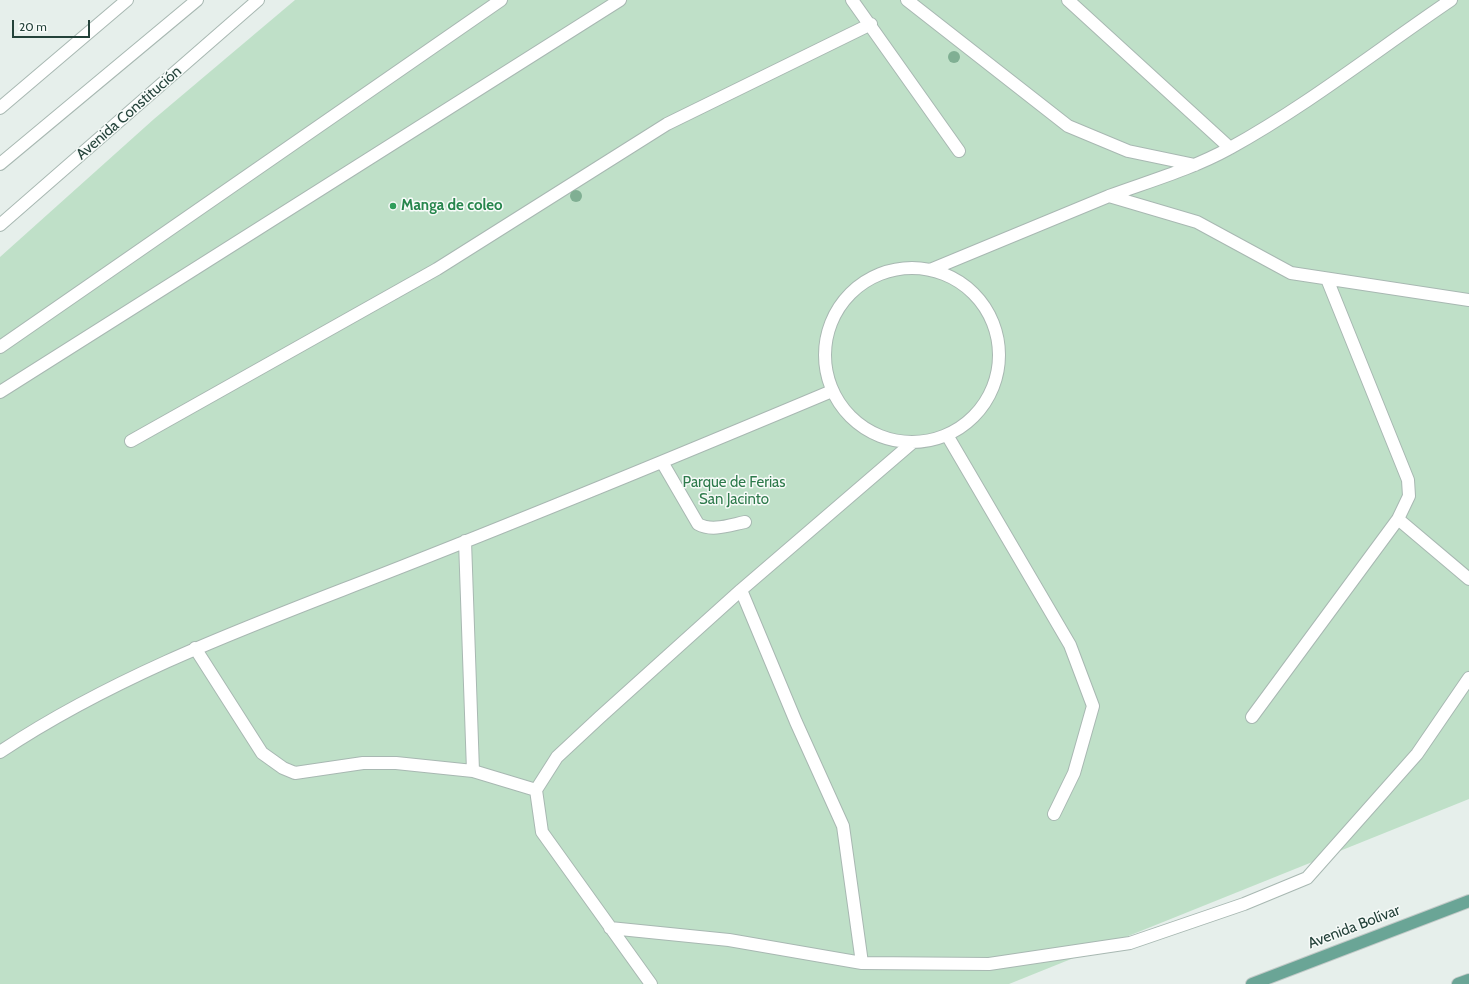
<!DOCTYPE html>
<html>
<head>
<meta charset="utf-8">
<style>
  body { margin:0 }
  #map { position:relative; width:1469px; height:984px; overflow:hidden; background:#e6efeb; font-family:Cabin,sans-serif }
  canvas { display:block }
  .scale { position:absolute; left:12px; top:20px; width:78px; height:18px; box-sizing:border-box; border:2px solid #24423a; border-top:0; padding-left:5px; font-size:12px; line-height:14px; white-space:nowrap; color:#24423a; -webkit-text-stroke:3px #f7fbf9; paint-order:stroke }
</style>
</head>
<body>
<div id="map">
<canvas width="1469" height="984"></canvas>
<div class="scale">20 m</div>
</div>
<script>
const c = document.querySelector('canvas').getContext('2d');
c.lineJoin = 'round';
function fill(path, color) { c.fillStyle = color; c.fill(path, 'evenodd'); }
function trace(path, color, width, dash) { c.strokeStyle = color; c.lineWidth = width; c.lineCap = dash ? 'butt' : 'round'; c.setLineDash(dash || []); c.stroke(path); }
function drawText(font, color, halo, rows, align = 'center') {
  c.font = font + ' Cabin,sans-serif'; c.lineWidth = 3; c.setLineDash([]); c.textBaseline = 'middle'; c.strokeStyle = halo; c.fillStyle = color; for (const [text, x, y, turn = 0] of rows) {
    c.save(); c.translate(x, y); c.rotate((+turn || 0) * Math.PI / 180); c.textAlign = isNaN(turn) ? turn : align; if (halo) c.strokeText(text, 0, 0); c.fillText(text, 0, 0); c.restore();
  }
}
const green = new Path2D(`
  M295 0H1469V799L1009 984H0V257L154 119Z`);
const minor = new Path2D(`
  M852 0 959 151
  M907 0 1068 126 1128 151 1195 165
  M1068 0 1230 148
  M0 108 127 0
  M0 164 197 0
  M1109 196C1150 181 1192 169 1230 148 1308 105 1377 50 1451 0
  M0 225 258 0
  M825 355a87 87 0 1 1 174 0a87 87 0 1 1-174 0Z
  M930 270 1109 196 1197 222 1291 273 1469 300
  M1327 279 1408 480 1409 496 1398 519 1469 579
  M0 347 501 0
  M0 392 620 0
  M947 435 1070 645 1093 706 1074 773 1054 814
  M131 441 437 269 667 124 871 24
  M662 462 698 524C712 532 730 525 745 522
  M465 541 473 771
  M741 590 796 722 843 826 862 963
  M195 648 262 753 283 768 295 773 363 763H396L473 771 536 790
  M1252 717 1398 519
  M0 752C123 670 264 621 401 567 546 510 689 451 832 391
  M610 928 729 940 862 963 989 964 1130 943 1244 904 1307 878 1417 754 1469 678
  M651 984 542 832 536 790 557 757 600 717 741 590 912 443`);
const major = new Path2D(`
  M1252 984 1469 901
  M1458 984 1469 980`);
const trees = [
  [954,57],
  [576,196]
];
const markers = [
  [393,206,4,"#2e9e5b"]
];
const streetNames = [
  ["Avenida Constitución",129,113,-41],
  ["Avenida Bolívar",1354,927,-21]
];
const leisureNames = [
  ["Manga de coleo",401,206]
];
const parkNames = [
  ["Parque de Ferias",734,483],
  ["San Jacinto",734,500]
];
fill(green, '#bfe0c8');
trace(minor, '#a8b8b2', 14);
trace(major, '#c2cac8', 14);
trace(minor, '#fff', 12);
trace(major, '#6aa596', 12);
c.fillStyle = '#80af93';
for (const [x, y] of trees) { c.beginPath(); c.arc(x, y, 6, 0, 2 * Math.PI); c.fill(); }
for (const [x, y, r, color] of markers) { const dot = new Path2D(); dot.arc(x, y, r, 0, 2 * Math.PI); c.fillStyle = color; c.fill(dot); trace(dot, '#f7fbf9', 1.5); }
drawText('15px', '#24423a', '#f7fbf9', streetNames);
drawText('bold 15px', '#27864d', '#f7fbf9', leisureNames, 'left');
drawText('15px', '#2d7a4b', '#f7fbf9', parkNames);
</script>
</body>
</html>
